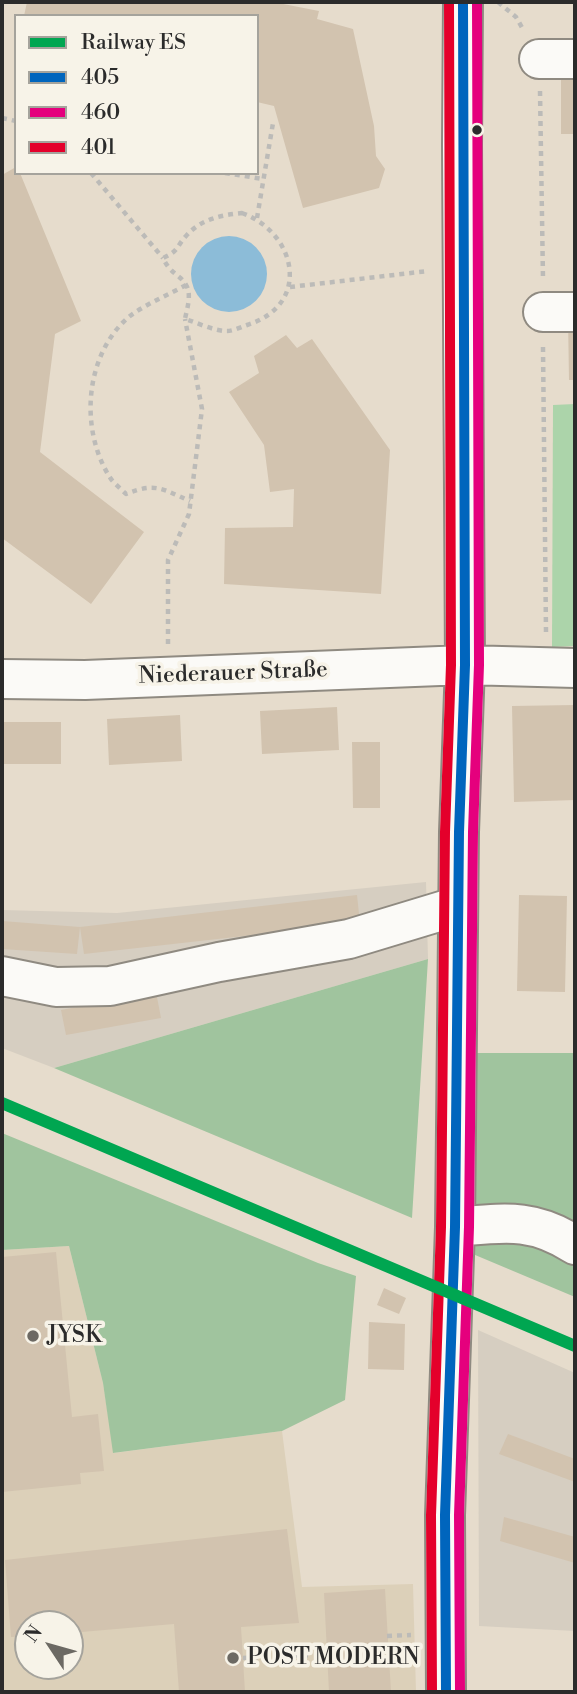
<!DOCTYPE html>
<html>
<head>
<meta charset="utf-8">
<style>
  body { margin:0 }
  #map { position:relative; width:577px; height:1694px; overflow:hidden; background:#e6dccc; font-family:"Libre Bodoni",serif }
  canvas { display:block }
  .frame { position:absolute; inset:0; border:4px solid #2b2b2b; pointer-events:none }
  .legend { position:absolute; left:14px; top:14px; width:245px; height:161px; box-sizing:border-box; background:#f7f3e8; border:2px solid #a5a39c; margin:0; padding:9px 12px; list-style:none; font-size:21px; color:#2b2b2b }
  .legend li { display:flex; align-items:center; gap:14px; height:35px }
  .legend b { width:35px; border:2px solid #a5a39c }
  .north { position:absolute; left:14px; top:1610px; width:70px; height:70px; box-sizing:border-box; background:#f7f3e8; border:2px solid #a5a39c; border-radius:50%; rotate:306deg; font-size:19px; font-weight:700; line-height:28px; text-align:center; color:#2b2b2b }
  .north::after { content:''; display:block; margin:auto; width:24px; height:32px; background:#6c6963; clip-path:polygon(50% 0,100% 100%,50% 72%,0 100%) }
</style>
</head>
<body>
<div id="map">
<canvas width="577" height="1694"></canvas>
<div class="frame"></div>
<ul class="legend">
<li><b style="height:9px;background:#00a651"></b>Railway ES</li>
<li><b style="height:9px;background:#0065bd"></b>405</li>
<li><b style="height:9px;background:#e5007d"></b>460</li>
<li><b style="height:9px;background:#e4002b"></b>401</li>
</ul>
<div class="north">N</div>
</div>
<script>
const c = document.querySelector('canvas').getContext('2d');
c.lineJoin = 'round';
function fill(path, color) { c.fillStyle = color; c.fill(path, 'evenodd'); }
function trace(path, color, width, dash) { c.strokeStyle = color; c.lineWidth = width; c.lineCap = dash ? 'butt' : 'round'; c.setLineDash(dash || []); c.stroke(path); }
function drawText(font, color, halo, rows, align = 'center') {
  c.font = font + ' "Libre Bodoni",serif'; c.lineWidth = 7; c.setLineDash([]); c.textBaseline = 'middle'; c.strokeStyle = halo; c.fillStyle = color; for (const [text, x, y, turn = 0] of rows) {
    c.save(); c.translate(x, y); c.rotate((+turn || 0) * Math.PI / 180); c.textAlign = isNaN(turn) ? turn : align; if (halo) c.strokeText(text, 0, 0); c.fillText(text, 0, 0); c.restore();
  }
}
const built = new Path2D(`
  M69 1246 103 1383 114 1453 282 1431 302 1587 413 1584 416 1692H2V1250ZM28 1624H70V1666H28Z`);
const industrial = new Path2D(`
  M426 882 428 959 54 1068 2 1048V910L117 913Z
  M478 1330 575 1373V1631L479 1626Z`);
const green = new Path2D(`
  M575 404V646L552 647 553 405Z`);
const forest = new Path2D(`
  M428 959 412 1218 54 1068Z
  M473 1053H575V1297L468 1252Z
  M2 1133 318 1263 356 1276 345 1400 282 1431 113 1453 103 1383 69 1246 2 1250Z`);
const water = new Path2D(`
  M191 274a38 38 0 1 1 76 0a38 38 0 1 1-76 0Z`);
const building = new Path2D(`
  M27 2H273L319 11 317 19 353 29 374 126 376 156 385 169 379 188 303 208 274 106 257 102V16H24Z
  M561 71H575V134H561Z
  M16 167V173H20L81 321 55 334 40 452 144 532 91 604 2 538V175Z
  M568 317H575V380H569Z
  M286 335 297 348 312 339 390 450 381 594 224 584 225 528 293 527 294 489 270 492 264 445 229 392 259 373 254 356Z
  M575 705V800L514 802 512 706Z
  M337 707 339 750 262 754 260 711Z
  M180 715 182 761 109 765 107 719Z
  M2 722H61V764H2Z
  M352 742H380V808H353Z
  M357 895 360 923 84 954 80 927Z
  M519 895 567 896 565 992 517 991Z
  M2 921 80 927 77 954 2 949Z
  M156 992 161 1018 66 1035 61 1010Z
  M56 1252 72 1417 98 1414 104 1471 80 1473 81 1484 2 1492V1257Z
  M384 1288 406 1298 399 1314 377 1305Z
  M369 1322 405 1324 404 1370 368 1369Z
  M508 1434 575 1459V1482L499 1454Z
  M504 1517 575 1537V1563L500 1541Z
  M287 1529 299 1623 241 1627 245 1692H179L174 1624 70 1633V1624H28V1636L11 1637 5 1560Z
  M385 1589 391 1692H329L324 1593Z`);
const path = new Path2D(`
  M498 2 516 17 524 31
  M540 91 543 279
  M2 118 16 121
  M91 173 163 258
  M225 173 263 179
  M242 213C297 233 312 305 247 325 241 327 233 331 227 331 214 331 198 323 185 319 187 309 192 294 186 285 180 274 171 275 163 258 179 251 176 247 186 236 201 219 221 215 242 213Z
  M257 218 273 123
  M186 285C168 295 146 304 130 316 84 354 79 431 111 479 115 484 121 489 126 494 156 482 162 489 190 501
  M290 287 428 271
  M543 347 546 632
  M168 644V560L189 514 202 409 185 319
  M387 1636 411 1635
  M243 1658 311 1655`);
const minor = new Path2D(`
  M539 59H575
  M543 312H575
  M2 679 85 680 465 665 575 668
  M2 976 56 987 110 986 219 962 349 939 458 906
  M455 1227C503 1223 532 1217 575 1245
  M446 1692 445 1515 455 1227 459 832 465 665 462 145 463 2`);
const bus1 = new Path2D(`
  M446 1692 445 1515 455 1227 459 832 465 665 463 2`);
const bus2 = new Path2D(`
  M460 1692 459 1515 469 1227 473 832 479 665 477 2`);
const bus3 = new Path2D(`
  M432 1692 431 1515 441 1227 445 832 451 665 449 2`);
const rail1 = new Path2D(`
  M2 1103 575 1346`);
const markers = [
  [477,130,6,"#2b2b2b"],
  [33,1336,7,"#6c6963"],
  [233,1658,7,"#6c6963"]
];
const streetNames = [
  ["Niederauer Straße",233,674,-2]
];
const poiNames = [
  ["JYSK",47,1336],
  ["POST MODERN",247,1658]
];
fill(built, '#dcd0b9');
fill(industrial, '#d6cec1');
fill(green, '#acd4aa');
fill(forest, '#a0c49e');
fill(water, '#8cbcd8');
fill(building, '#d2c3af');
trace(minor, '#8f8a81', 42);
trace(path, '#bcbbb8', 4.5, [5, 5]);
trace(minor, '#fbfaf7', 38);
trace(bus1, '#0065bd', 10);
trace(bus2, '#e5007d', 10);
trace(bus3, '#e4002b', 10);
trace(rail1, '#00a651', 12);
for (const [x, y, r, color] of markers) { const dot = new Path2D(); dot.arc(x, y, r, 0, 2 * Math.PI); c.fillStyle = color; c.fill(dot); trace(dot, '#f7f3e8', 2.5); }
drawText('23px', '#2b2b2b', '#f7f3e8', streetNames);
drawText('23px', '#2b2b2b', '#f7f3e8', poiNames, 'left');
</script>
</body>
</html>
